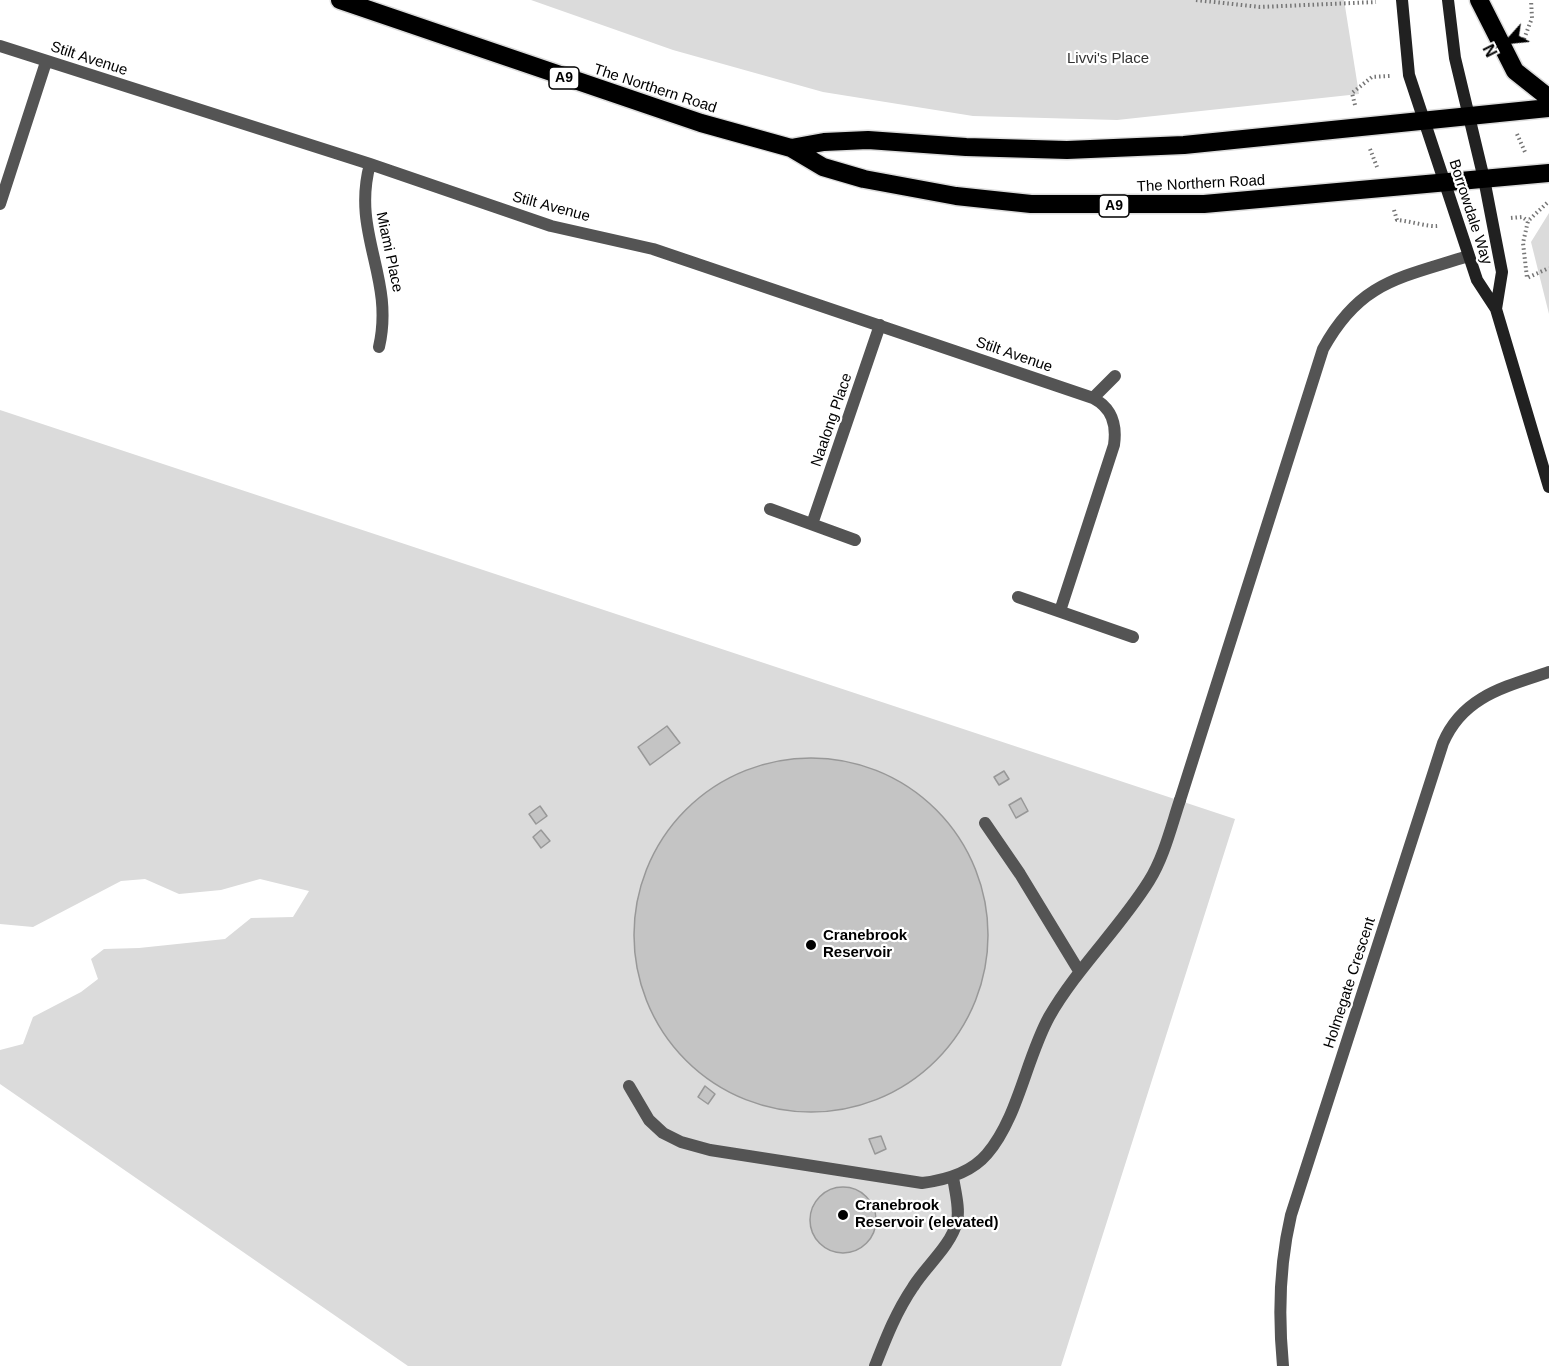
<!DOCTYPE html>
<html>
<head>
<meta charset="utf-8">
<style>
  body { margin:0 }
  #map { position:relative; width:1549px; height:1366px; overflow:hidden; background:#fff; font-family:Arial,sans-serif }
  canvas { display:block }
  .north { position:absolute; left:1477px; top:12px; width:60px; height:60px; -webkit-text-stroke:4px #fff; paint-order:stroke; rotate:243deg; font-size:16px; font-weight:700; line-height:24px; text-align:center; color:#000 }
  .north::after { content:''; display:block; margin:auto; width:21px; height:27px; background:#000; clip-path:polygon(50% 0,100% 100%,50% 72%,0 100%) }
</style>
</head>
<body>
<div id="map">
<canvas width="1549" height="1366"></canvas>
<div class="north">N</div>
</div>
<script>
const c = document.querySelector('canvas').getContext('2d');
c.lineJoin = 'round';
function fill(path, color) { c.fillStyle = color; c.fill(path, 'evenodd'); }
function trace(path, color, width, dash) { c.strokeStyle = color; c.lineWidth = width; c.lineCap = dash ? 'butt' : 'round'; c.setLineDash(dash || []); c.stroke(path); }
function drawText(font, color, halo, rows, align = 'center') {
  c.font = font + ' Arial,sans-serif'; c.lineWidth = 4.5; c.setLineDash([]); c.textBaseline = 'middle'; c.strokeStyle = halo; c.fillStyle = color; for (const [text, x, y, turn = 0] of rows) {
    c.save(); c.translate(x, y); c.rotate((+turn || 0) * Math.PI / 180); c.textAlign = isNaN(turn) ? turn : align; if (halo) c.strokeText(text, 0, 0); c.fillText(text, 0, 0); c.restore();
  }
}
const green = new Path2D(`
  M531 0H1344L1359 94 1117 120 973 116 823 92 673 50Z
  M1549 213V314L1531 242Z
  M0 410 1235 819 1061 1366H408L0 1084V1050L23 1044 33 1017 81 992 98 979 91 959 104 949 139 948 225 939 251 918 293 917 309 891 260 879 221 890 179 894 145 879 121 881 33 927 0 924Z`);
const building = new Path2D(`
  M667 726 680 743 650 765 638 747Z
  M634 935a177 177 0 1 1 354 0a177 177 0 1 1-354 0Z
  M1004 771 1009 779 999 785 994 777Z
  M1021 798 1028 811 1016 818 1009 805Z
  M540 806 547 816 536 824 529 814Z
  M541 830 550 841 541 848 533 837Z
  M705 1086 715 1094 708 1104 698 1097Z
  M881 1136 886 1149 875 1154 869 1139Z
  M810 1220a33 33 0 1 1 66 0a33 33 0 1 1-66 0Z`);
const path = new Path2D(`
  M1196 0 1260 7 1376 2
  M1524 39 1532 18 1531 0
  M1355 105 1352 93 1372 77 1390 76
  M1517 134 1525 152
  M1370 149 1377 167
  M1547 203 1528 221 1523 243 1527 278 1549 268
  M1394 210 1397 220C1411 221 1427 227 1438 226
  M1511 218 1522 217 1528 221`);
const lane = new Path2D(`
  M985 823 1020 874 1079 971
  M629 1086 649 1120 663 1133 681 1142 710 1150 922 1183C946 1180 971 1173 987 1154 1018 1118 1026 1059 1049 1017 1077 968 1119 929 1149 881 1164 857 1171 827 1180 800
  M875 1366C886 1338 896 1312 913 1287 926 1266 950 1247 957 1222 960 1208 955 1191 953 1177`);
const street = new Path2D(`
  M0 46 370 164 551 226 653 249 1093 398C1112 408 1117 424 1114 445L1060 611
  M370 164C351 234 395 277 379 347
  M0 204 46 62
  M1093 398 1115 376
  M770 509 855 540
  M812 524 880 325
  M1018 597 1133 637
  M1180 800 1323 349C1360 281 1400 278 1468 256
  M1283 1366C1278 1314 1279 1266 1291 1215L1443 743C1463 696 1505 687 1549 672`);
const secondary = new Path2D(`
  M1402 0 1409 75 1477 280 1496 309 1549 487
  M1448 0 1455 58 1484 179 1502 272 1496 309`);
const highway = new Path2D(`
  M340 0 701 123 791 148 823 167 864 179 956 196 1031 204H1204L1549 173
  M1479 0 1515 71 1549 98
  M791 148 824 142 868 140 966 147 1067 150 1184 145 1549 108`);
const markers = [
  [811,945,6,"#000"],
  [843,1215,6,"#000"]
];
const shields = [
  [564,78,30],
  [1114,206,30]
];
const shieldNames = [
  ["A9",564,78],
  ["A9",1114,206]
];
const streetNames = [
  ["Stilt Avenue",89,59,18],
  ["The Northern Road",655,89,18],
  ["The Northern Road",1201,184,-3],
  ["Stilt Avenue",551,207,15],
  ["Borrowdale Way",1470,212,72],
  ["Miami Place",389,252,78],
  ["Stilt Avenue",1014,355,19],
  ["Naalong Place",832,420,-71],
  ["Holmegate Crescent",1350,983,-72]
];
const parkNames = [
  ["Livvi's Place",1108,59]
];
const poiNames = [
  ["Cranebrook",823,936],
  ["Reservoir",823,953],
  ["Cranebrook",855,1206],
  ["Reservoir (elevated)",855,1223]
];
fill(green, '#dbdbdb');
fill(building, '#c4c4c4');
trace(building, '#989898', 1.5);
trace(highway, '#dbdbdb', 21);
trace(path, '#767676', 4, [1.5, 3]);
trace(lane, '#545454', 12);
trace(street, '#545454', 12);
trace(secondary, '#212121', 12);
trace(highway, '#000', 18);
for (const [x, y, r, color] of markers) { const dot = new Path2D(); dot.arc(x, y, r, 0, 2 * Math.PI); c.fillStyle = color; c.fill(dot); trace(dot, '#fff', 2); }
for (const [x, y, w] of shields) { const box = new Path2D(); box.roundRect(x - w / 2, y - 11, w, 22, 4.5); c.fillStyle = '#fff'; c.fill(box); trace(box, '#000', 1.5); }
drawText('bold 14px', '#000', null, shieldNames);
drawText('15px', '#000', '#fff', streetNames);
drawText('15px', '#323232', '#fff', parkNames);
drawText('bold 15px', '#000', '#fff', poiNames, 'left');
</script>
</body>
</html>
